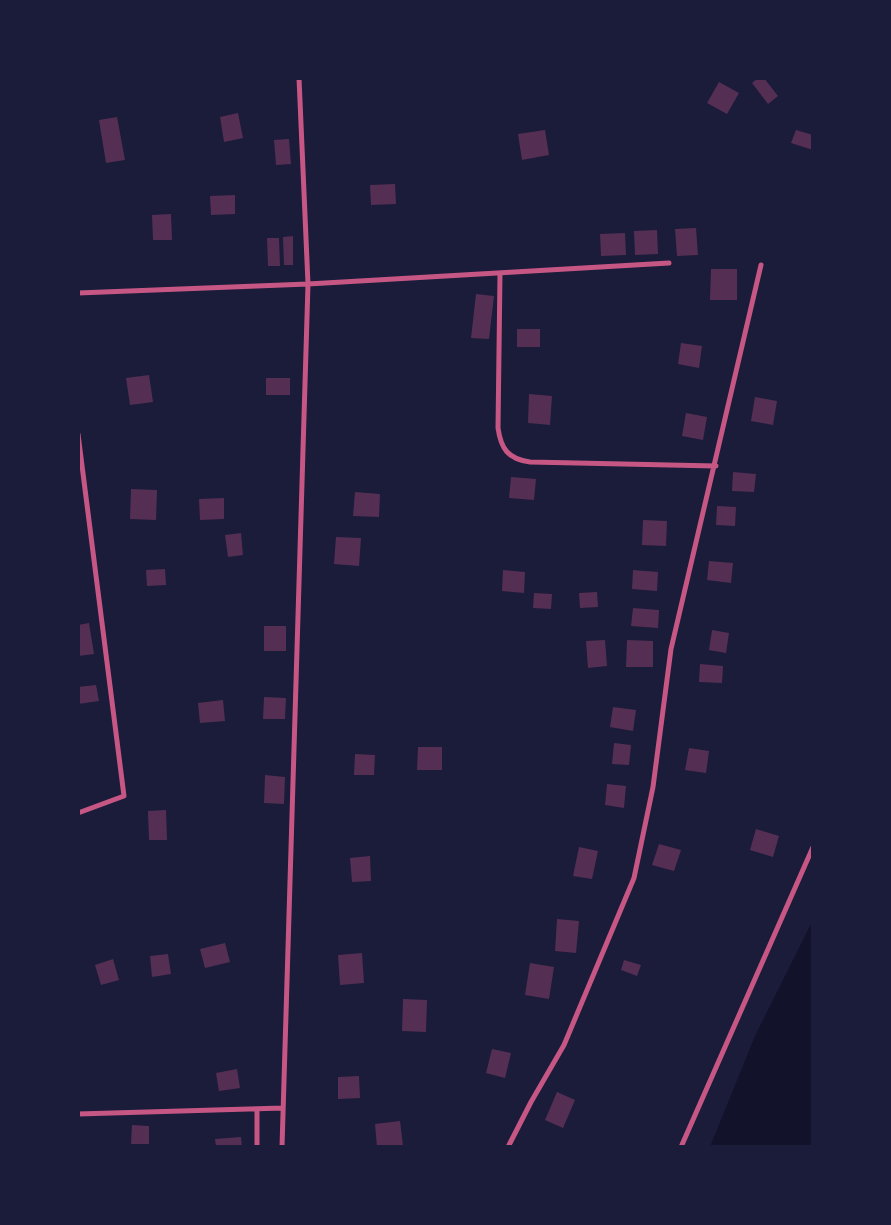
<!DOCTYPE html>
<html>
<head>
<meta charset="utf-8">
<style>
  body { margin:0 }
  #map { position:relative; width:891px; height:1225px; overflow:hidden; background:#1b1b3a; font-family:"Sofia Sans Condensed",sans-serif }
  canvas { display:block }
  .frame { position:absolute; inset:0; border:80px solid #1b1b3a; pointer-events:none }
</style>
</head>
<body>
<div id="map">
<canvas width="891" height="1225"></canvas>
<div class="frame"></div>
</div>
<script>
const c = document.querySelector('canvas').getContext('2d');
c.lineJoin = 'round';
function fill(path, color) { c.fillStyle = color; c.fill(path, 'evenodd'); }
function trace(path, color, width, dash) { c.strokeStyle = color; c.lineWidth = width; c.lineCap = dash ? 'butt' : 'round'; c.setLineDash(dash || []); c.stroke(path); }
const water = new Path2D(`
  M813 920V1147H710L755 1036Z`);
const building = new Path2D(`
  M758 78H764L778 96 768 104 752 83Z
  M719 82 739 93 727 114 707 103Z
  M238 113 243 138 224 142 220 117Z
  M117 117 125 160 106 163 99 120Z
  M545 130 549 155 522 160 518 134Z
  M796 130 813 135V150L791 143Z
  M289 139 291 164 276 165 274 140Z
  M395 184 396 204 371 205 370 185Z
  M235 195V214L211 215 210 196Z
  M171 214 172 240H153L152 215Z
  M696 228 698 255 677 256 675 229Z
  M657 230 658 254 635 255 634 231Z
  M625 233 626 255 601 256 600 234Z
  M293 236V265H284L283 237Z
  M267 238H279L280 266H268Z
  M711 269H737V300H710Z
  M476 294 494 296 489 339 471 338Z
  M517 329H540V347H517Z
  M681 343 702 346 699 368 678 364Z
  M149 375 153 402 130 405 126 378Z
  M266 378H290V395H266Z
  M529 394 552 396 550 425 528 423Z
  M755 397 777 401 773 425 751 421Z
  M686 413 707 417 703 440 682 436Z
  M733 472 756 474 754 492 732 491Z
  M511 477 536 479 534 500 509 498Z
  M131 489 157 490 156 520 130 519Z
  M355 492 380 494 379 517 353 516Z
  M224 498V519L200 520 199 499Z
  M717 506 736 507 735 526 716 525Z
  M643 520 667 521 666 546 642 545Z
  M241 533 243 555 228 557 225 535Z
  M336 537 361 538 359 566 334 564Z
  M709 561 733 563 731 583 707 580Z
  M165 569 166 585 147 586 146 570Z
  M503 570 525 572 524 593 502 591Z
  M633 570 658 572 657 591 632 589Z
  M597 592 598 607 580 608 579 593Z
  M534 593 552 594 551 609 533 608Z
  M633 608 659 610 658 628 631 626Z
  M89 623 94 654 78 656V625Z
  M264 626H286V651H264Z
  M712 630 729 633 726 653 709 650Z
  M605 640 607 666 588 668 586 641Z
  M627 640 653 641V667H626Z
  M700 664 723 666 722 683 699 682Z
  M96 685 99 701 78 704V687Z
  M264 697 286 698 285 719H263Z
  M223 700 225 721 200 723 198 703Z
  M613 707 636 710 633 731 610 727Z
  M614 743 631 745 629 765 612 764Z
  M418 747H442V770H417Z
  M689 748 709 751 706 773 685 770Z
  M355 754 375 755 374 775H354Z
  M265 775 285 777 284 804 264 803Z
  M607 784 626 786 624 808 605 805Z
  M166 810 167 840H149L148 811Z
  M756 829 779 836 773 857 750 850Z
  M659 844 681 850 674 871 652 865Z
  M579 847 598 851 592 879 573 876Z
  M370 856 371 881 352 882 350 858Z
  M557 919 579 921 576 953 555 951Z
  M225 943 230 962 205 968 200 949Z
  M362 953 364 983 340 985 338 955Z
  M168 954 171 974 152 977 150 956Z
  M113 959 119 980 101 985 95 965Z
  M624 960 641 965 637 976 621 970Z
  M530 963 554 967 549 999 525 995Z
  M403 999 427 1000 426 1032 402 1031Z
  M492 1049 511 1053 505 1078 486 1073Z
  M237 1069 240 1088 219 1091 216 1073Z
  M359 1076 360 1098 338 1099V1077Z
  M557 1092 575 1100 563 1128 545 1120Z
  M400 1121 403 1146 377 1147 375 1124Z
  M132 1125 149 1126V1144H131Z
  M241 1137 242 1147H216L215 1139Z`);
const service = new Path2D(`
  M500 274 498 428C501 449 508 459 530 462L716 466
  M78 293 308 284 669 263
  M78 434 124 796 78 813
  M78 1114 283 1108
  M257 1147V1109
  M282 1147 308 284 299 78
  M508 1147 531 1102 564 1045 634 878 653 787 671 649 761 265
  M681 1147 813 847`);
fill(water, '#12122b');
fill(building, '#542f53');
trace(service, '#c65784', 5);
</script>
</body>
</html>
